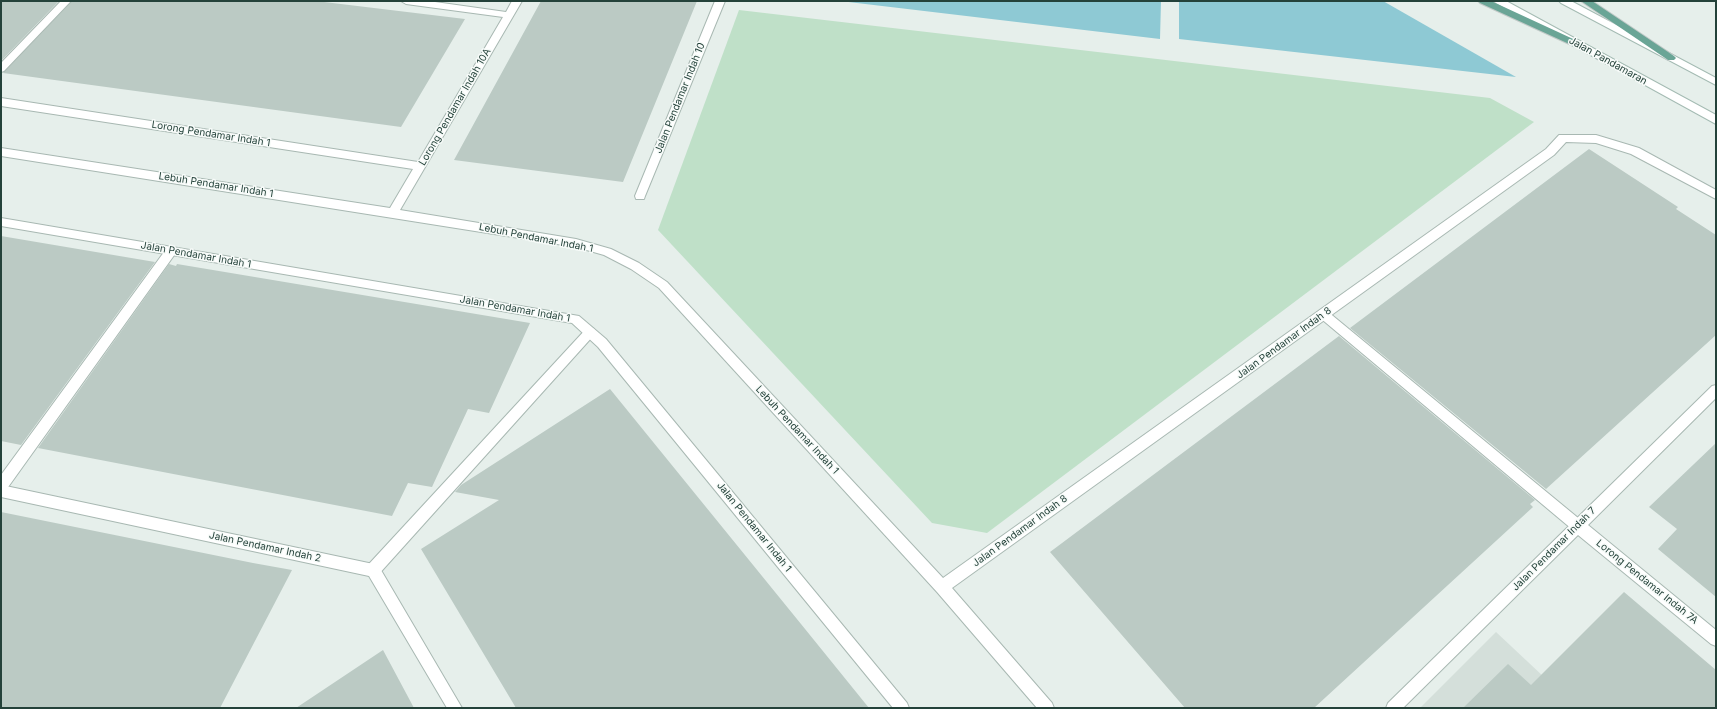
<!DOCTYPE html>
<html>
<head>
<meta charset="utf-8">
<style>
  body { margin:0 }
  #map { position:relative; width:1717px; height:709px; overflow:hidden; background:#e6efeb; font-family:Inter,sans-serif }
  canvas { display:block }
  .frame { position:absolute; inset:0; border:2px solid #24423a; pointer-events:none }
</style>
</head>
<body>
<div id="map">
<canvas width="1717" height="709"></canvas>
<div class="frame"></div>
</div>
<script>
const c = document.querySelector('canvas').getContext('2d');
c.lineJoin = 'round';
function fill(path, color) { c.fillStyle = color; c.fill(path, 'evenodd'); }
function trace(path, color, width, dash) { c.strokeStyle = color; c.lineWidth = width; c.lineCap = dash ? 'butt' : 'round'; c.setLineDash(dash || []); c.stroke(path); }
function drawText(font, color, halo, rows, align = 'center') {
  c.font = font + ' Inter,sans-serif'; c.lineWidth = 3; c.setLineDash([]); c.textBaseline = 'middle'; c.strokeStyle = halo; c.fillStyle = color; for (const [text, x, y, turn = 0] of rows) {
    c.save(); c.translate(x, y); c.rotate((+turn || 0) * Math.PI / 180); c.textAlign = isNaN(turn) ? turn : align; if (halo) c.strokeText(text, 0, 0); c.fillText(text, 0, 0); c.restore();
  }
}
const built = new Path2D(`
  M1496 632 1577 708H1420Z`);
const green = new Path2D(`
  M739 10 1490 98 1534 122 987 533 932 523 658 230Z`);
const water = new Path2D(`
  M840 1H1161L1160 39Z
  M1179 1H1383L1516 77 1179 39Z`);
const building = new Path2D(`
  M1 1H59L1 61Z
  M72 1H316L465 19 401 127 3 73Z
  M541 1H697L623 182 454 160Z
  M1589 149 1678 207 1676 209 1716 235V335L1546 489 1350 328Z
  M1 236 155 262 21 445 1 441Z
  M169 264 176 266 177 264 530 323 489 413 468 409 432 487 408 483 392 516 38 448Z
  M1339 336 1535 500 1530 504 1533 507 1314 708H1185L1050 552Z
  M610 389 801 624 869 708H516L421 549 499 500 455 492 461 485Z
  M1716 443V597L1658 549 1677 529 1649 507Z
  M1 512 253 563 292 570 220 708H1Z
  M1624 592 1716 670V708H1463L1508 664 1531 685Z
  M383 650 414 708H296Z`);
const service = new Path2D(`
  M61 1H71L4 71 1 72V63Z
  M171 247 175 248 177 251 175 254 6 490 1 492V475L167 248Z
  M1323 309 1327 311 1583 522 1585 526 1583 530 1578 532 1573 530 1319 317 1317 314 1319 311Z
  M590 327 594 329 596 332 594 335 378 575 373 577 368 575 366 570 368 565 586 329Z`);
const minor = new Path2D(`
  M401 1H428L506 12 512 1H522L400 210 576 239 611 249 639 263 667 282 943 578 1546 149 1559 135H1596L1639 148 1716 190V199L1631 154 1596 143 1566 142 1554 155 952 588 1052 703 1054 708H1037L937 592 659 288 631 269 604 255 576 247 1 156V148L390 208 413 169 1 106V98L418 162 503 17 406 4Z
  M715 1H725L645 196 644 199H636L635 196Z
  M1 218 579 316 606 339 907 703 909 708H893L598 347 572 323 1 226Z
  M1716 385V398L1588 525 1716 630V646L1711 644 1578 535 1403 708H1386L1388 703 1712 386Z
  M1 485 378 565 462 708H447L369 576 1 497Z`);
const secondary = new Path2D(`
  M1494 1H1506L1716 115V124L1496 3Z
  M1559 1H1571L1716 78V85L1561 3Z`);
const primary = new Path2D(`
  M1478 1H1491L1584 44 1586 46 1581 49 1578 48 1480 3Z
  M1581 1H1592L1674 56 1676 58 1674 60H1668Z`);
const streetNames = [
  ["Jalan Pandamaran",1608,61,29],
  ["Jalan Pendamar Indah 10",680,98,-68],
  ["Lorong Pendamar Indah 10A",455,107,-60],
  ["Lorong Pendamar Indah 1",211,134,9],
  ["Lebuh Pendamar Indah 1",216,185,9],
  ["Lebuh Pendamar Indah 1",536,238,11],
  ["Jalan Pendamar Indah 1",196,255,10],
  ["Jalan Pendamar Indah 1",515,309,10],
  ["Jalan Pendamar Indah 8",1284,343,-36],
  ["Lebuh Pendamar Indah 1",797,430,47],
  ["Jalan Pendamar Indah 1",754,527,51],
  ["Jalan Pendamar Indah 8",1020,531,-36],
  ["Jalan Pendamar Indah 2",265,547,12],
  ["Jalan Pendamar Indah 7",1554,549,-45],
  ["Lorong Pendamar Indah 7A",1647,582,39]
];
fill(built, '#d4dfda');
fill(green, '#bfe0c8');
fill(water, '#8ec9d4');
fill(building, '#bbcac4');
trace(service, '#a8b8b2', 2);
trace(minor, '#a8b8b2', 2);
trace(secondary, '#a4bbb3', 2);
trace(primary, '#c2cac8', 2);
fill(service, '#fff');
fill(minor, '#fff');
fill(secondary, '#fff');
fill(primary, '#6aa596');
drawText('10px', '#24423a', '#f7fbf9', streetNames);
</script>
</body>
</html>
